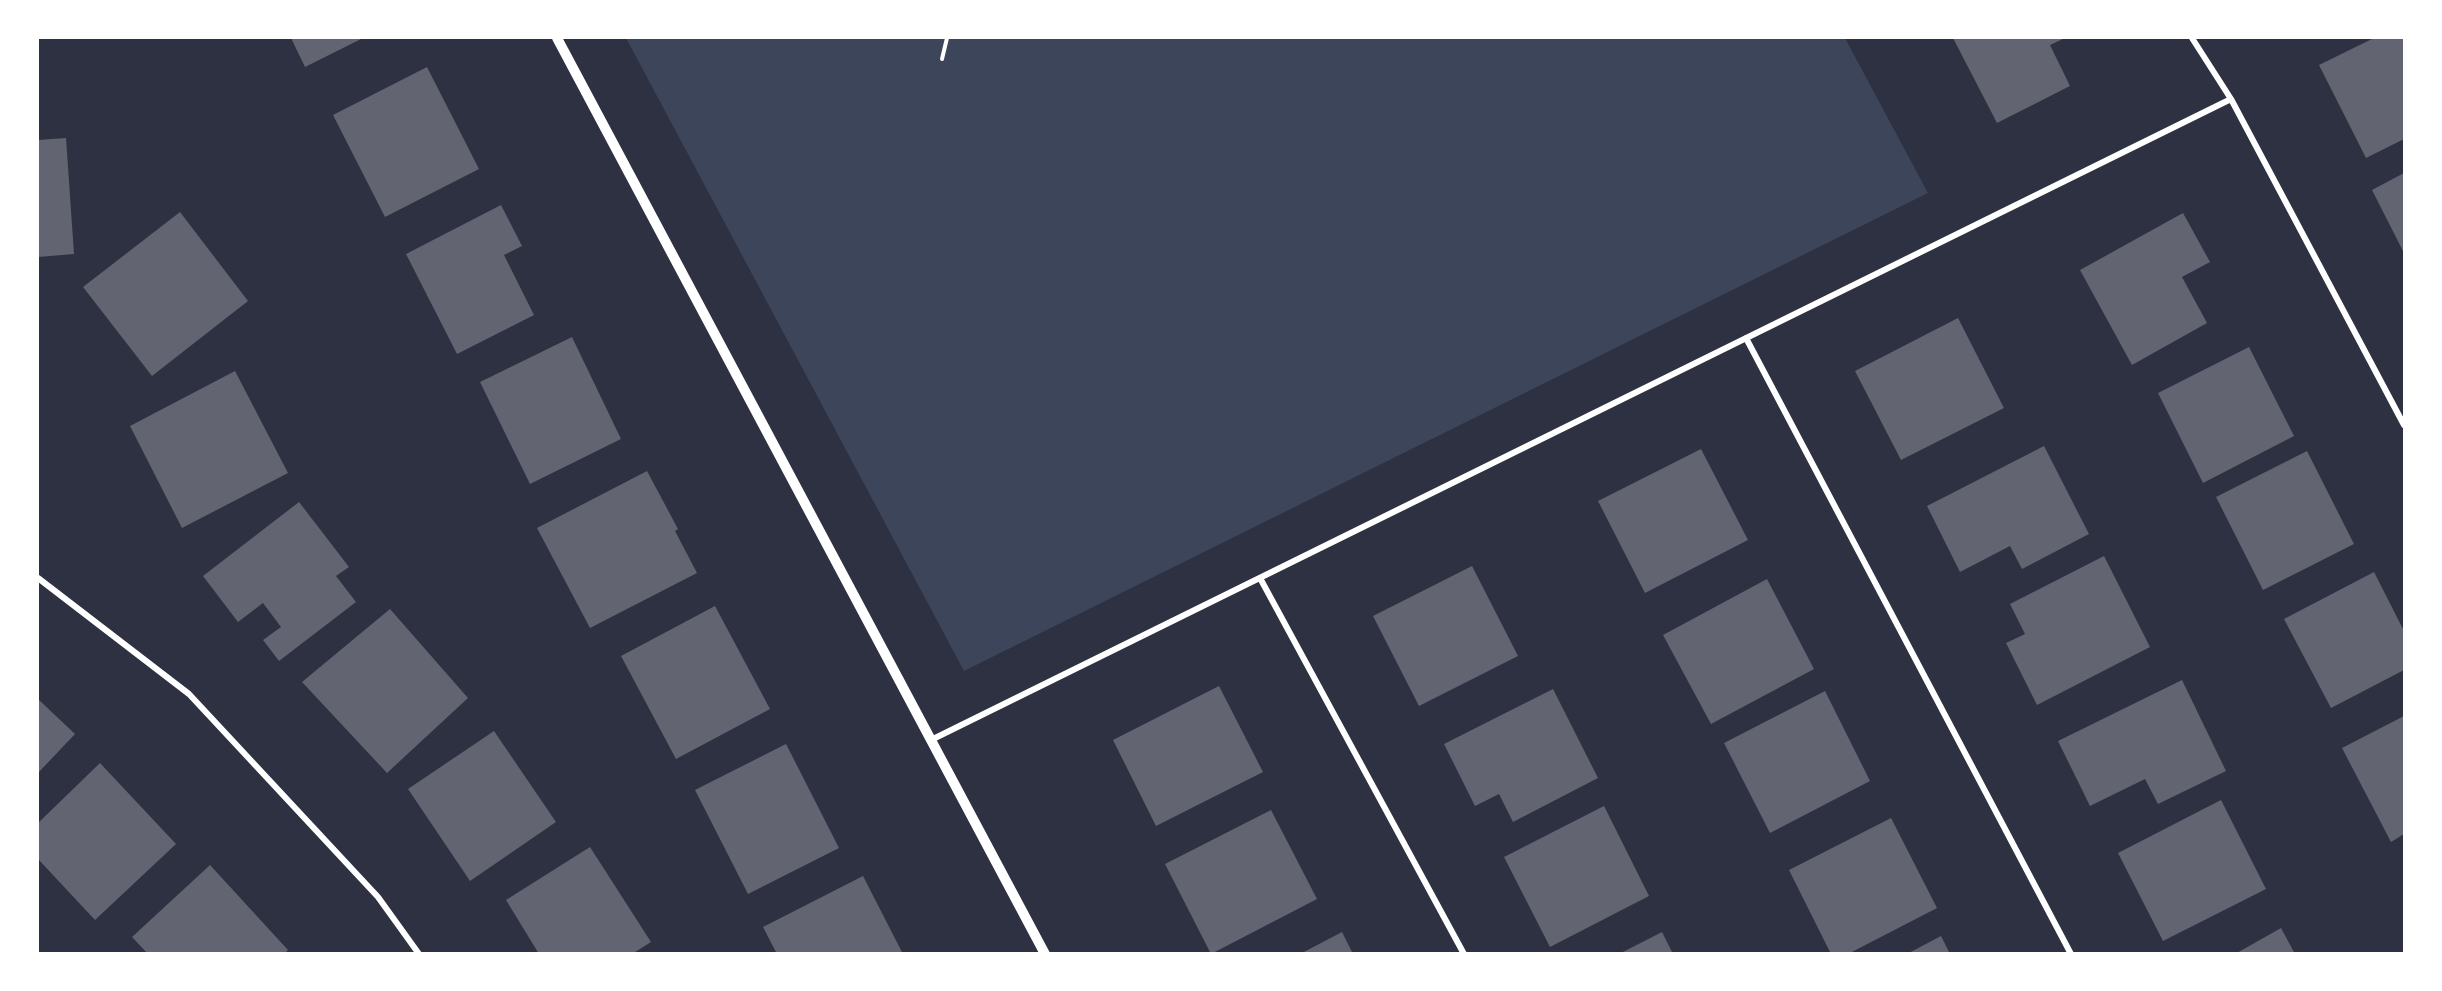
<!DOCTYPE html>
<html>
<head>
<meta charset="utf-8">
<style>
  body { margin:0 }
  #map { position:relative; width:2442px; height:991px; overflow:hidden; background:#2d3142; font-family:"Noto Sans",sans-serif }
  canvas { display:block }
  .frame { position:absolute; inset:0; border:39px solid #fff; pointer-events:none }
</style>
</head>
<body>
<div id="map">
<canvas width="2442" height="991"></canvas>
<div class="frame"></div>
</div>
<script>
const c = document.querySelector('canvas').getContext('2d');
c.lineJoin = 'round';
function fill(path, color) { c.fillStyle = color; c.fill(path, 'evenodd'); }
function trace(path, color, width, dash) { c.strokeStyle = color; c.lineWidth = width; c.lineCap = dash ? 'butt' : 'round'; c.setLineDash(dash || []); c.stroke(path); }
const green = new Path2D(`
  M626 38H1845L1928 193 964 671Z`);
const building = new Path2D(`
  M291 38H363L305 67Z
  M1953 38H2065L2050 45 2070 86 1997 123Z
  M2374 38H2404V139L2366 158 2319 65Z
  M427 67 479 169 385 217 333 115Z
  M66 138 74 254 38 257V140Z
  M2404 173V253L2372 190Z
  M501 205 522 246 504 255 534 315 457 354 406 254Z
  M180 212 248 301 152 376 83 287Z
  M2183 213 2210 262 2182 277 2207 323 2132 365 2080 270Z
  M1958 318 2004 408 1901 460 1855 371Z
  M572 337 621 439 530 484 480 382Z
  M2249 347 2294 436 2203 483 2158 393Z
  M235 371 288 473 182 528 130 426Z
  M2044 446 2089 534 2022 569 2010 546 1960 572 1927 506Z
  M1701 449 1748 540 1645 593 1598 501Z
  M2307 451 2354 544 2263 590 2216 497Z
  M647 471 678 529 675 531 697 573 590 628 537 528Z
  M299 502 349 567 336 576 356 602 279 661 263 640 281 627 263 603 238 622 203 576Z
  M2104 556 2150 647 2037 705 2006 643 2025 634 2010 604Z
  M1472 566 1518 656 1419 706 1373 616Z
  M2374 572 2404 631V670L2331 708 2284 619Z
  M1767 579 1814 669 1711 724 1663 635Z
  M715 606 770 709 676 759 621 656Z
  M390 609 468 698 387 773 302 682Z
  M2182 680 2226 771 2158 804 2145 779 2090 806 2058 741Z
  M1219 686 1263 772 1156 826 1113 740Z
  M1553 689 1598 778 1513 822 1499 794 1475 806 1444 744Z
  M1825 691 1870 781 1770 833 1724 743Z
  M38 699 75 734 38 773Z
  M2404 716V834L2391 842 2342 748Z
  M494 731 556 822 470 881 408 789Z
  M786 744 839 848 748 894 695 790Z
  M100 763 176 844 95 920 38 859V823Z
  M2221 800 2266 889 2163 941 2118 853Z
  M1604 806 1649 896 1550 947 1504 857Z
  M1271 810 1317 899 1211 954 1165 864Z
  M1891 818 1937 908 1848 954H1831L1789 870Z
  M590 847 651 942 632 954H539L506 900Z
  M210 865 288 950 284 954H148L132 937Z
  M863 876 903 954H777L763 927Z
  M2281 928 2295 954H2235Z
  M1342 932 1353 954H1300Z
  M1662 932 1673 954H1619Z
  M1941 936 1950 954H1907Z`);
const path = new Path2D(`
  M942 59 947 38`);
const minor = new Path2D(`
  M2192 38 2231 99 2404 425
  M1746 338 2071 954
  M38 578 189 694 378 897 419 954
  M1260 578 1464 954
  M931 740 2231 99`);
const tertiary = new Path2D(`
  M557 38 1045 954`);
fill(green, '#3c4559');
fill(building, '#626471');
trace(path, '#fff', 4);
trace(minor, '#fff', 6);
trace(tertiary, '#fff', 10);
</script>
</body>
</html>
